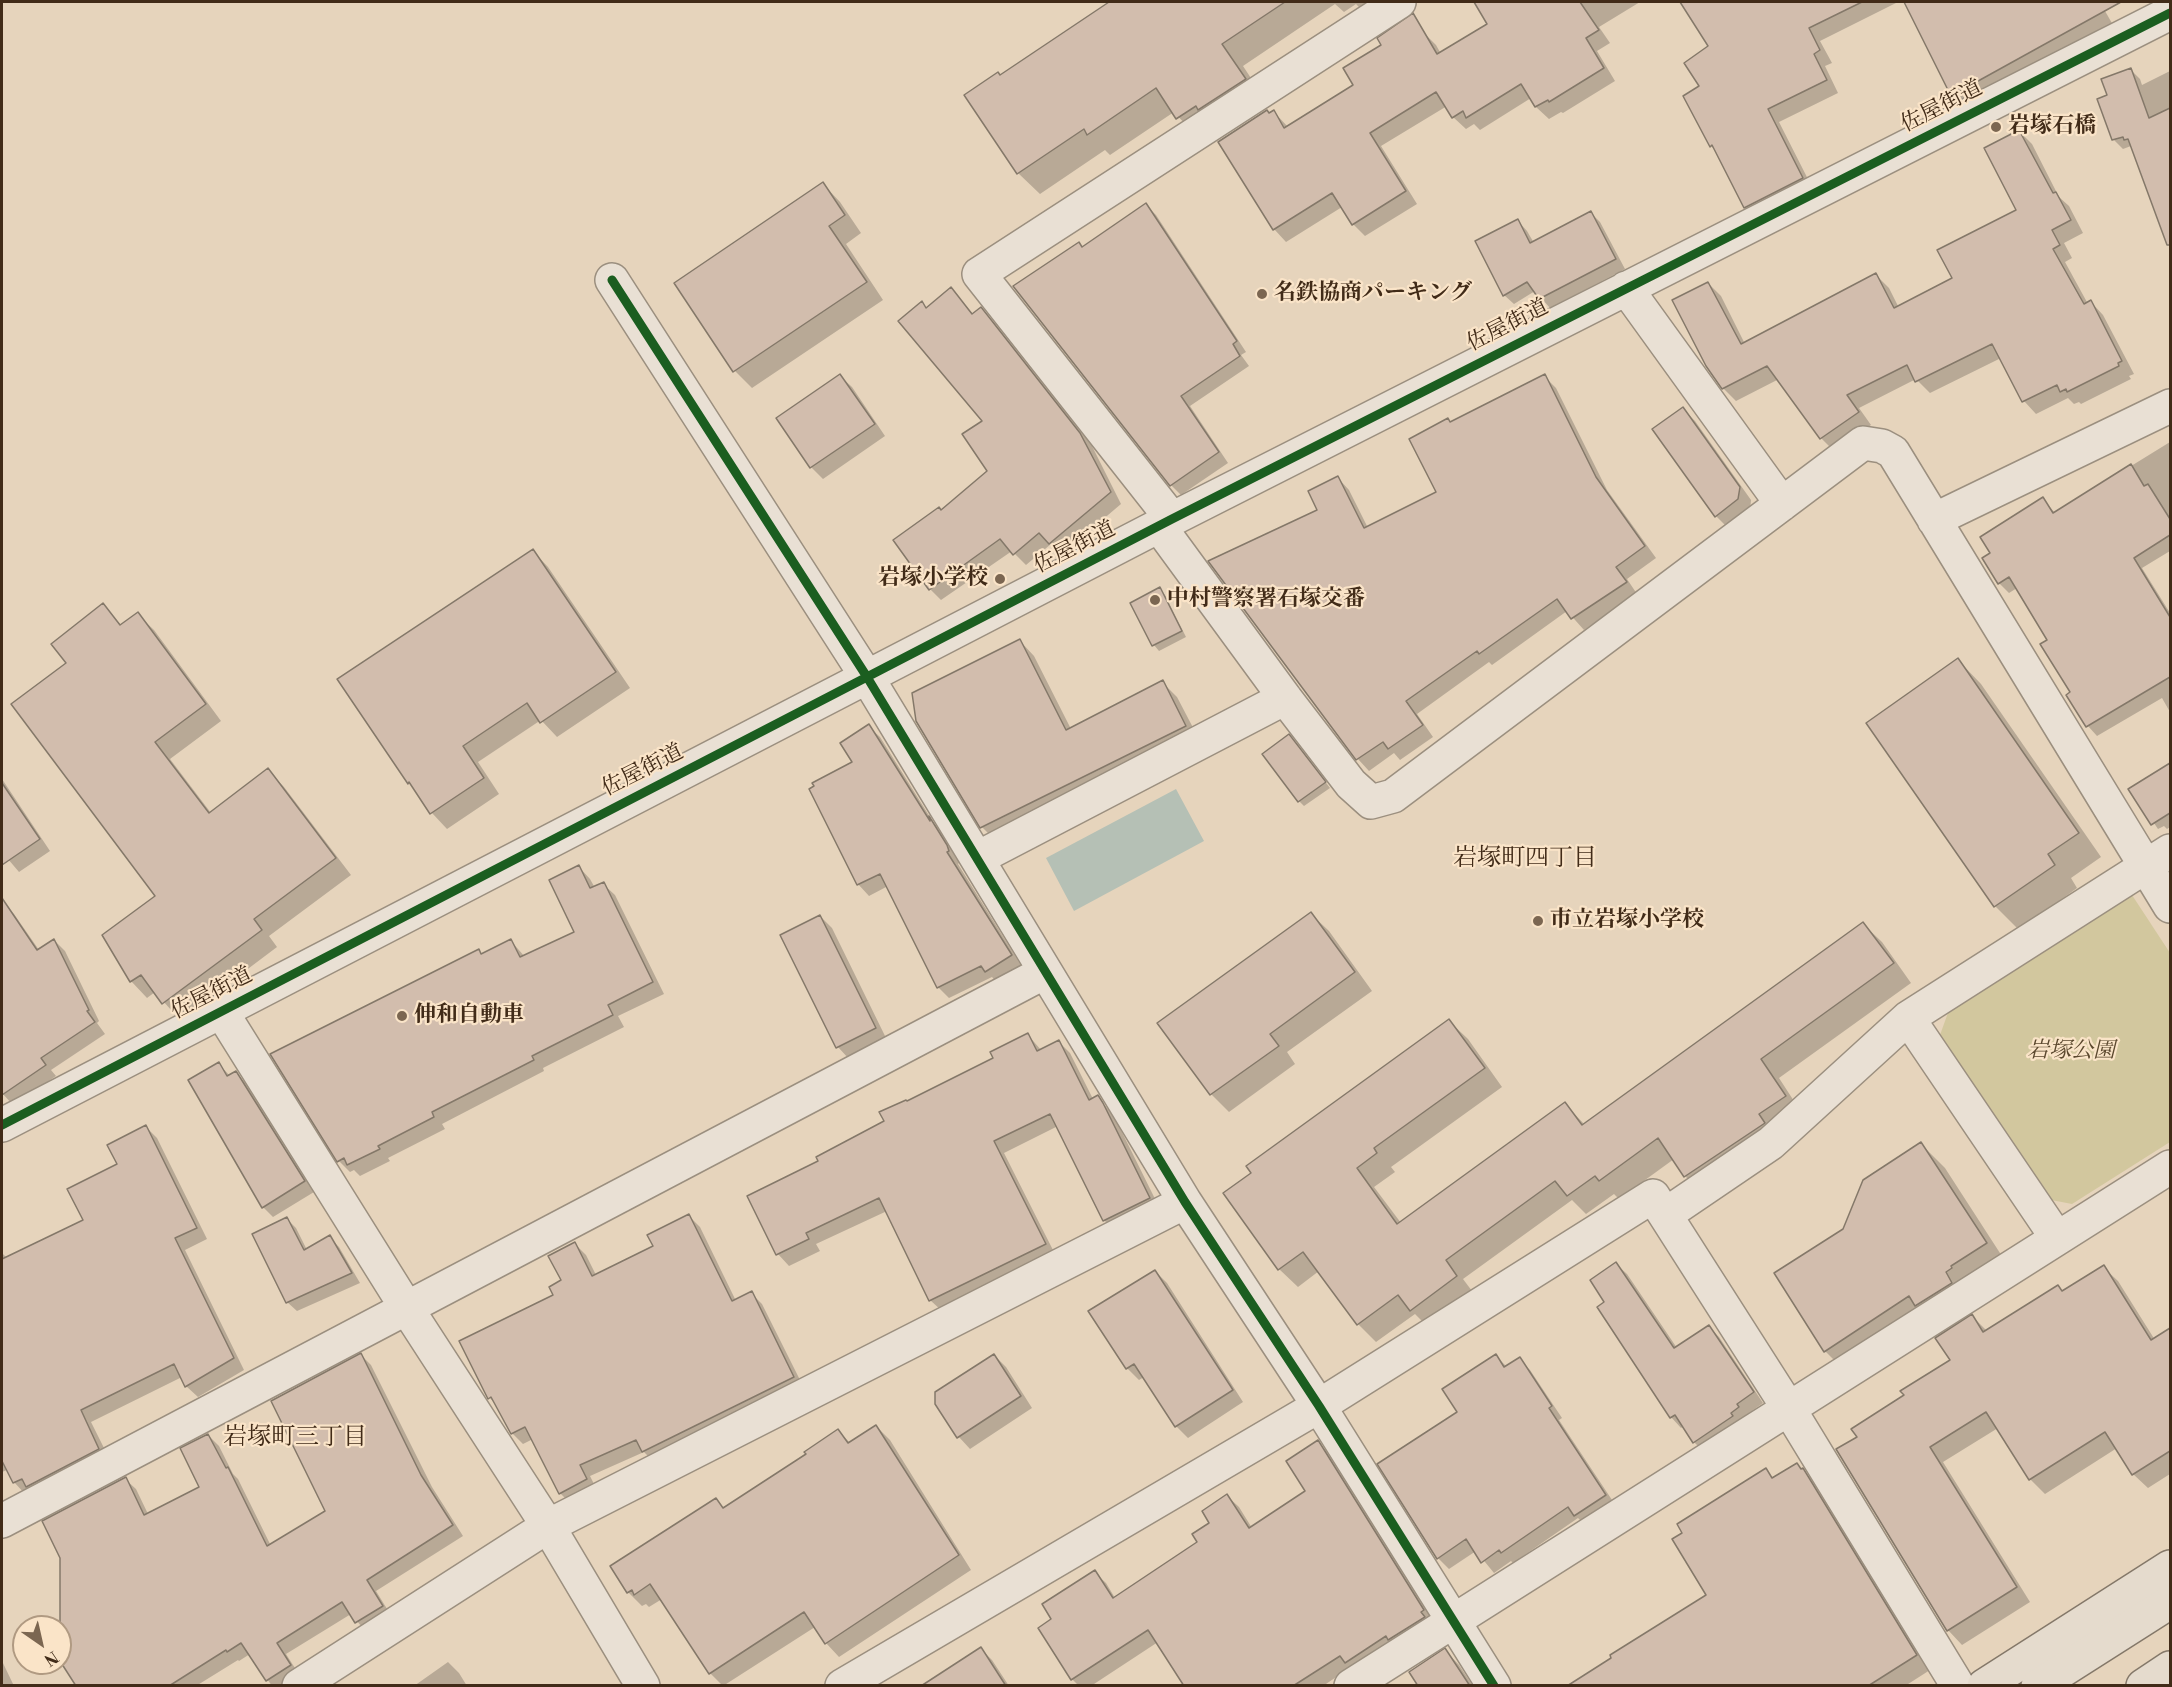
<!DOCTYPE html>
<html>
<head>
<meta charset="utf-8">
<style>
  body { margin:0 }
  #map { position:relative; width:2172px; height:1687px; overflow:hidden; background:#e6d4bc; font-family:"Libre Bodoni",serif }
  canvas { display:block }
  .frame { position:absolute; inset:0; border:3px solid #412b18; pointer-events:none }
  .north { position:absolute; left:12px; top:1615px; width:60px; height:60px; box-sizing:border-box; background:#fae4c8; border:2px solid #b09a82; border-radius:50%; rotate:146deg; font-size:16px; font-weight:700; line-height:24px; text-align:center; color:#412b18 }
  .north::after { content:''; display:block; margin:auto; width:21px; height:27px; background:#7b6651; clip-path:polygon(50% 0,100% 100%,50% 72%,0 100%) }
</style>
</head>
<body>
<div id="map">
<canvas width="2172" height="1687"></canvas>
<div class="frame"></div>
<div class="north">N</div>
</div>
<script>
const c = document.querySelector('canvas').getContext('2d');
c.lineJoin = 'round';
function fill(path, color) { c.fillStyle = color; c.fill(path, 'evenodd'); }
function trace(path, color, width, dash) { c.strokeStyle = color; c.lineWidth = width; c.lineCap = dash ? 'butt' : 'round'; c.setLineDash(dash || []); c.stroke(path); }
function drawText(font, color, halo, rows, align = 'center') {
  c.font = font + ' "Libre Bodoni","Noto Serif JP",serif'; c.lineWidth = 4.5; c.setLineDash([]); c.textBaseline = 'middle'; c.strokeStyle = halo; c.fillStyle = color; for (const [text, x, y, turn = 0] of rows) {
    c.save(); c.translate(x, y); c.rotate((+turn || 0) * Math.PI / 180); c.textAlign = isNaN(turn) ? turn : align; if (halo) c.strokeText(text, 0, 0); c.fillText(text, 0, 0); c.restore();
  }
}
const green = new Path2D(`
  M2132 895 2170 953V1142L2072 1204 2046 1199 1940 1035 1949 1010Z`);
const water = new Path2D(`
  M1176 789 1204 841 1074 911 1046 858Z`);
const shadow = new Path2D(`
  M1112 2H1415L1417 5 1379 28 1356 4 1344 12 1335 4 1243 66 1266 101 1199 139 1174 112 1110 155 1105 150 1040 194 1018 173 1000 77Z
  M1475 2H1640L1599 27 1610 43 1597 51 1615 81 1563 113 1561 112 1549 119 1536 107 1531 98 1480 130 1474 124 1466 129 1453 117 1447 106 1381 146 1417 204 1365 236 1353 224 1342 207 1286 242 1274 229 1270 115 1274 112 1288 127 1356 85 1424 33 1436 45 1441 54 1489 24Z
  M1682 2H1898L1820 41 1832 63 1825 66 1838 93 1779 122 1814 191 1757 220 1745 207 1716 151 1711 146 1701 86 1710 47Z
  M1919 2H2122L2105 11 2113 25 1965 107 1953 95 1908 7Z
  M2130 69 2140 79 2142 85 2170 71V216L2164 219 2131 146 2123 149 2114 140 2099 100 2109 96Z
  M2019 131 2032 144 2059 197 2069 206 2083 233 2064 243 2072 258 2065 262 2088 304 2091 302 2103 315 2134 374 2129 376 2131 379 2081 404 2079 402 2074 404 2068 398 2036 414 2024 401 2001 358 1930 393 1916 379 1859 408 1871 425 1834 451 1821 438 1779 379 1736 401 1723 388 1708 283 1721 296 1745 344 1876 275 1889 288 1899 308 1954 279 2018 210Z
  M823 184 840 202 861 233 846 244 883 300 752 388 735 371 676 283Z
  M1146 205 1156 215 1246 352 1241 355 1249 366 1190 406 1228 463 1181 495 1171 485 1083 248Z
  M1591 213 1600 222 1625 269 1550 308 1535 291 1514 304 1504 295 1518 221 1527 231 1534 243Z
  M951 289 974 315 981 309 993 321 1092 446 1121 504 1061 555 1051 544 1026 565 1012 551 941 600 930 589 941 511 989 472 984 421 922 303 927 309Z
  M840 376 852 387 885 436 823 479 811 467Z
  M1544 376 1556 388 1607 490 1656 558 1627 579 1637 594 1584 630 1567 611 1492 665 1489 662 1417 714 1433 737 1400 760 1394 753 1369 771 1358 759 1210 561 1319 511 1338 478 1349 490 1368 528 1438 493 1451 423Z
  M1683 409 1695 421 1751 500 1750 511 1728 528 1716 516Z
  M2170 442V551L2142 568 2170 613V712L2162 698 2097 736 2088 726 2068 695 2072 692 2049 640 2017 588 2009 593 1999 583 1984 559 1993 554 2043 499 2055 513Z
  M533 551 548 567 630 688 557 737 541 720 478 762 499 794 447 829 432 813 409 783 339 680Z
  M1159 589 1165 595 1186 637 1159 651 1154 645 1132 603Z
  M103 605 122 626 137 614 154 630 221 721 170 759 211 813 268 770 284 787 351 875 269 936 277 947 180 1020 155 992 147 998 131 981 104 935 157 896 68 663Z
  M1020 641 1034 656 1071 729 1162 682 1177 697 1200 741 997 842 982 827 917 720Z
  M1958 660 1981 684 2101 857 2071 878 2077 888 2019 930 1995 906 1868 723Z
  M868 726 880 737 933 822 940 829 958 858 959 863 958 864 1022 967 997 983 992 977 949 998 938 987 888 886 869 896 858 884 855 763Z
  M1294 741 1330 788 1304 806 1299 801Z
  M2170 763V827L2167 829 2164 826 2158 829 2131 789Z
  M2 779 50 851 19 872 2 852Z
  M579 867 590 879 595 888 603 884 615 895 664 994 618 1016 624 1027 543 1068 544 1071 442 1124 445 1129 388 1158 390 1161 360 1176 354 1170 350 1172 339 1161 479 951 482 955 511 941 525 957 576 932Z
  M3 903 14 914 39 950 54 940 65 951 99 1021 97 1023 105 1034 51 1070 56 1076 13 1105 2 1093V904Z
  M1311 914 1329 931 1372 991 1287 1052 1295 1064 1229 1112 1211 1094Z
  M820 916 832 928 887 1040 849 1059 838 1047 782 936Z
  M1863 924 1882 942 1911 983 1779 1078 1803 1115 1704 1194 1685 1176 1674 1159 1619 1199 1614 1194 1586 1214 1572 1200 1463 1279 1475 1295 1429 1328 1415 1314 1376 1342 1358 1324 1319 1271 1298 1287 1279 1269 1449 1021 1468 1039 1502 1087 1391 1167 1395 1172 1374 1187 1401 1223 1565 1104 1585 1125Z
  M1028 1035 1041 1050 1059 1042 1070 1053 1093 1099 1098 1097 1114 1116 1160 1209 1116 1232 1104 1220 1058 1126 1004 1153 1056 1256 942 1311 930 1300 887 1211 816 1244 820 1251 789 1266 778 1254 749 1197 820 1162 886 1121 907 1103 995 1059Z
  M219 1064 230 1076 236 1073 246 1083 314 1192 273 1217 263 1207Z
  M146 1127 157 1138 207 1239 185 1250 244 1370 198 1397 186 1386 182 1377 91 1422 110 1460 25 1494 14 1482 7 1470 2 1472V1253L7 1258 85 1221 119 1165Z
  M1921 1144 1945 1168 2009 1267 1848 1374 1825 1351 1844 1230Z
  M689 1216 700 1227 736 1301 751 1293 762 1304 804 1388 654 1462 644 1452 590 1476 597 1490 571 1504 560 1493 533 1439 523 1444 512 1433 498 1407 488 1396 555 1295 563 1281 575 1244 586 1255 596 1275 655 1247Z
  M287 1219 296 1228 307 1250 329 1237 339 1247 360 1283 297 1311 287 1302Z
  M1616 1264 1627 1274 1677 1348 1709 1327 1719 1337 1763 1403 1746 1415 1748 1418 1704 1452 1694 1442 1684 1426 1681 1428 1671 1417 1600 1308 1607 1303Z
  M2103 1267 2118 1281 2155 1340 2170 1333V1474L2148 1488 2133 1474 2117 1448 2045 1494 2030 1479 1998 1428 1943 1462 2030 1602 1962 1645 1948 1630 1859 1438 1906 1396 1952 1361 1972 1316 1987 1331 2058 1287 2063 1292Z
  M1155 1271 1167 1283 1243 1402 1188 1438 1176 1426 1144 1377 1139 1380 1127 1368Z
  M361 1355 371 1365 432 1487 463 1536 376 1591 392 1617 367 1633 351 1614 286 1654 300 1676 285 1686H272L250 1654 239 1661 238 1660 196 1686H78L60 1658V1653L125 1479 136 1489 148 1514 201 1488 208 1435 219 1446 233 1474 238 1479 271 1546 327 1511Z
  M994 1355 1006 1367 1032 1408 970 1449 959 1437Z
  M1496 1356 1507 1367 1519 1359 1530 1370 1562 1418 1559 1420 1616 1506 1586 1526 1578 1518 1513 1563 1511 1561 1494 1573 1476 1551 1449 1569 1438 1558 1379 1464 1460 1412Z
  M876 1426 890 1440 971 1570 839 1657 826 1643 815 1627 723 1686 710 1673 662 1599 649 1607 646 1604 642 1606 628 1592 612 1567 716 1500 724 1509 808 1455 838 1430 850 1443Z
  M1318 1442 1330 1454 1435 1622 1351 1667 1323 1686H1186L1158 1642 1091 1686H1079L1072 1679 1053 1619 1094 1572 1106 1583 1115 1598 1199 1543 1227 1496 1239 1507 1252 1528 1307 1492Z
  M1766 1470 1774 1479 1803 1470 1817 1484 1930 1670 1905 1686H1569L1708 1596Z
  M980 1648 992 1660 1009 1686H927Z
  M1445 1650 1459 1665 1473 1686H1420Z
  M2 1661 14 1686H2Z
  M448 1662 459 1673 467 1686H414Z`);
const building = new Path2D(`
  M1109 2H1285L1222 44 1246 79 1198 110 1196 106 1176 119 1156 88 1087 135 1084 129 1017 174 964 95 998 72 1000 75Z
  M1474 2H1580L1599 30 1586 38 1604 68 1549 102 1548 100 1535 107 1521 84 1466 118 1463 111 1452 118 1436 92 1370 133 1406 191 1352 225 1332 193 1273 230 1218 142 1267 110 1269 113 1274 110 1284 128 1353 85 1343 68 1381 45 1377 38 1413 13 1437 54 1487 24Z
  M1680 2H1862L1809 28 1820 50 1814 54 1827 80 1768 109 1803 178 1744 208 1712 145 1710 147 1683 96 1699 86 1684 63 1708 46Z
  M1904 2H2121L1951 96Z
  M2131 68 2149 118 2170 108V245H2167L2128 139 2124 140 2123 137 2112 140 2097 99 2107 95 2101 79Z
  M2019 130 2053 193 2056 192 2071 220 2052 230 2060 245 2053 249 2084 304 2091 300 2122 361 2118 363 2119 366 2067 392 2066 389 2060 392 2057 385 2022 402 1992 344 1915 382 1907 365 1847 395 1859 412 1820 439 1767 366 1722 389 1706 366 1672 300 1708 282 1741 344 1876 273 1894 308 1952 278 1937 250 2016 210 1984 148Z
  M823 182 845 215 829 226 867 282 733 372 674 283Z
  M1146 203 1237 341 1233 344 1240 356 1181 396 1219 452 1170 486 1013 286 1079 242 1082 247Z
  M1591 211 1616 259 1539 299 1527 282 1503 296 1475 241 1518 219 1530 243Z
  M951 287 972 314 981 307 1080 433 1111 492 1049 544 1039 533 1013 555 1000 539 929 590 893 540 939 507 941 510 987 471 962 434 982 421 898 321 922 301 926 308Z
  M840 374 875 424 810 468 776 418Z
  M1545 374 1596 477 1645 546 1616 567 1627 582 1571 619 1557 599 1479 654 1477 651 1406 701 1423 725 1388 749 1383 742 1356 760 1208 561 1317 510 1308 491 1338 476 1364 528 1436 492 1409 439 1448 418 1450 422Z
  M1683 407 1740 487 1738 499 1715 517 1652 429Z
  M2131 464 2144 486 2148 484 2170 519V535L2134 558 2170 617V677L2086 727 2066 695 2070 692 2040 644 2047 640 2009 577 1998 584 1982 558 1990 553 1980 537 2043 497 2053 513Z
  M533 549 616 672 540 723 527 703 463 746 484 778 430 814 409 782 408 784 337 679Z
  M1160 587 1182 631 1152 646 1130 603Z
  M103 603 120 625 138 612 206 704 155 742 209 813 268 768 336 858 254 919 262 930 162 1004 141 975 130 982 102 935 155 896 11 704 66 663 51 644Z
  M1020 639 1066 730 1163 680 1186 726 980 828 916 721 912 693Z
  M1958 658 2079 833 2048 854 2055 865 1994 907 1866 723Z
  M869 724 930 821 929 816 947 845 949 851 947 852 1012 955 985 972 981 966 937 988 880 874 857 885 809 789 814 786 812 783 852 762 840 743Z
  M1289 734 1326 782 1298 802 1262 754Z
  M2170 763V813L2151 825 2128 789Z
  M2 783 40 839 2 865Z
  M579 865 590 888 604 882 653 982 608 1005 613 1015 532 1056 534 1060 432 1112 434 1117 378 1146 380 1149 347 1165 344 1158 337 1162 270 1054 479 949 481 954 511 939 520 957 574 932 549 880Z
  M2 898 37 950 54 939 89 1010 87 1011 95 1022 41 1058 46 1065 2 1095Z
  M1311 912 1355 972 1270 1034 1279 1046 1210 1095 1157 1023Z
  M820 915 876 1028 836 1048 780 935Z
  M1863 922 1894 963 1761 1059 1786 1096 1759 1114 1765 1123 1684 1177 1658 1138 1599 1181 1595 1176 1567 1196 1555 1181 1446 1260 1457 1276 1410 1311 1398 1295 1357 1325 1303 1252 1278 1270 1223 1193 1251 1173 1246 1166 1449 1019 1485 1068 1374 1148 1377 1153 1357 1168 1397 1224 1565 1102 1582 1125Z
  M1028 1033 1037 1051 1059 1040 1089 1100 1098 1095 1103 1103 1150 1198 1103 1221 1050 1114 994 1141 1046 1244 929 1301 879 1198 806 1233 809 1239 776 1255 747 1196 818 1161 816 1157 884 1121 879 1112 906 1100 907 1101 993 1058 990 1052Z
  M219 1062 227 1076 236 1071 305 1181 262 1208 188 1080Z
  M146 1125 197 1228 175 1238 234 1358 185 1387 174 1364 81 1410 99 1449 26 1487 22 1479 13 1483 2 1461V1259L83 1220 67 1189 117 1164 107 1145Z
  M1921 1142 1987 1243 1951 1266 1952 1268 1946 1272 1952 1283 1915 1306 1909 1296 1824 1352 1774 1273 1843 1229 1863 1180Z
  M689 1214 732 1301 752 1291 794 1377 642 1452 636 1440 580 1465 587 1479 559 1494 525 1427 511 1434 491 1397 488 1399 459 1341 553 1295 549 1287 561 1280 548 1256 575 1242 592 1276 653 1246 647 1235Z
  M287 1217 304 1250 330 1235 352 1273 286 1303 252 1234Z
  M1616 1262 1674 1348 1709 1325 1754 1392 1737 1404 1739 1407 1731 1413 1733 1416 1693 1443 1675 1415 1670 1418 1597 1307 1604 1302 1590 1280Z
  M2104 1265 2151 1340 2170 1328V1451L2132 1475 2105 1432 2029 1480 1986 1412 1930 1447 2017 1587 1947 1631 1836 1449 1857 1437 1851 1429 1904 1395 1900 1391 1950 1360 1935 1338 1972 1314 1983 1332 2058 1285 2062 1291Z
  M1155 1270 1233 1390 1175 1427 1134 1364 1126 1369 1088 1311Z
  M361 1353 421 1475 453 1525 367 1580 383 1606 355 1623 342 1602 277 1643 291 1665 266 1681 241 1643 227 1652 226 1650 169 1686H76L60 1661V1558L42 1521 126 1477 144 1515 199 1487 180 1448 208 1434 226 1468 228 1467 267 1546 325 1511 271 1401Z
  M994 1354 1021 1396 957 1438 935 1404V1392Z
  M1496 1354 1504 1367 1520 1357 1552 1406 1549 1408 1606 1495 1574 1516 1568 1507 1501 1553 1499 1550 1481 1563 1466 1539 1437 1559 1377 1464 1457 1412 1442 1389Z
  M876 1425 959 1555 825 1644 804 1612 709 1674 650 1584 634 1595 632 1590 627 1593 610 1566 716 1498 723 1508 806 1454 804 1452 838 1429 848 1443Z
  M1318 1440 1424 1610 1421 1612 1425 1617 1388 1640 1386 1636 1345 1663 1340 1656 1293 1686H1184L1148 1630 1071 1680 1038 1628 1051 1619 1042 1604 1095 1570 1113 1598 1197 1542 1192 1534 1209 1523 1202 1511 1227 1494 1249 1528 1305 1491 1286 1461Z
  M1797 1463 1801 1469 1803 1468 1917 1655 1868 1686H1567L1611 1658 1610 1655 1706 1595 1672 1539 1682 1533 1677 1524 1766 1468 1772 1478Z
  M981 1647 1006 1686H921Z
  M1445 1648 1470 1686H1418L1409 1672Z`);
const minor = new Path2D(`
  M612 280 867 677 1185 1202 1319 1406 1494 1686
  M1626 288 1782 504
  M1172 519 979 274 1399 2
  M1934 520 2170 406
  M1159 526 1285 698 1351 784 1371 802 1393 796 1863 443 1882 446 1893 452 2170 906
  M978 858 1285 698
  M221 1011 406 1307 548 1526 643 1686
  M1908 1018 2057 1238
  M2 1125 1172 519 2170 13
  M1665 1215 1771 1143 1908 1018 2170 851
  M2 1521 1045 972
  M299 1686 548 1526 1185 1202
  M842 1686 1319 1406 1653 1196 1789 1409 1958 1686
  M1351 1686 2170 1167`);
const major = new Path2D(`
  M1984 1686 2170 1567`);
const highway = new Path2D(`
  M2038 1686 2170 1602
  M2143 1686 2170 1668`);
const cycleway = new Path2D(`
  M612 280 867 677 1185 1202 1319 1406 1494 1686
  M2 1125 1172 519 2170 13`);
const markers = [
  [1996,127,6,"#7b6651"],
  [1262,294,6,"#7b6651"],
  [1000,579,6,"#7b6651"],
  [1155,600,6,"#7b6651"],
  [1538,921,6,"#7b6651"],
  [402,1016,6,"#7b6651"]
];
const streetNames = [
  ["佐屋街道",1942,107,-27],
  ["佐屋街道",1508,326,-27],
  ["佐屋街道",1075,548,-27],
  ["佐屋街道",643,771,-27],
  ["佐屋街道",212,994,-27]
];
const poiNames = [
  ["岩塚石橋",2008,127],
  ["名鉄協商パーキング",1274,294],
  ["岩塚小学校",988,579,"right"],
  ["中村警察署石塚交番",1167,600],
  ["市立岩塚小学校",1550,921],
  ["伸和自動車",414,1016]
];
const parkNames = [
  ["岩塚公園",2071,1052]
];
const neighbourhoodNames = [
  ["岩塚町四丁目",1525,859],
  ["岩塚町三丁目",295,1438]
];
fill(green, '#d2c79e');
fill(water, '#b5c0b5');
fill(shadow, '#0003');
fill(building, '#d2bdad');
trace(building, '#847869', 1.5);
trace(minor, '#9b8f7f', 36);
trace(major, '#847869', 36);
trace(highway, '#847869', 36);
trace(minor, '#e9e0d4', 33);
trace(major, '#e5dbcd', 33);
trace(highway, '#e5dbcd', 33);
trace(cycleway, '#1b5e20', 9);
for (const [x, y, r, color] of markers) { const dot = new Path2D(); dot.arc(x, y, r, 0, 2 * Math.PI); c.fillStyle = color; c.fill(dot); trace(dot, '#fae4c8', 2); }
drawText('22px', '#412b18', '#fae4c8', streetNames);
drawText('bold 22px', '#412b18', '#fae4c8', poiNames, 'left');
drawText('italic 22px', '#5b482e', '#fae4c8', parkNames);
drawText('24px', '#412b18', '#fae4c8', neighbourhoodNames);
</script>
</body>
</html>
